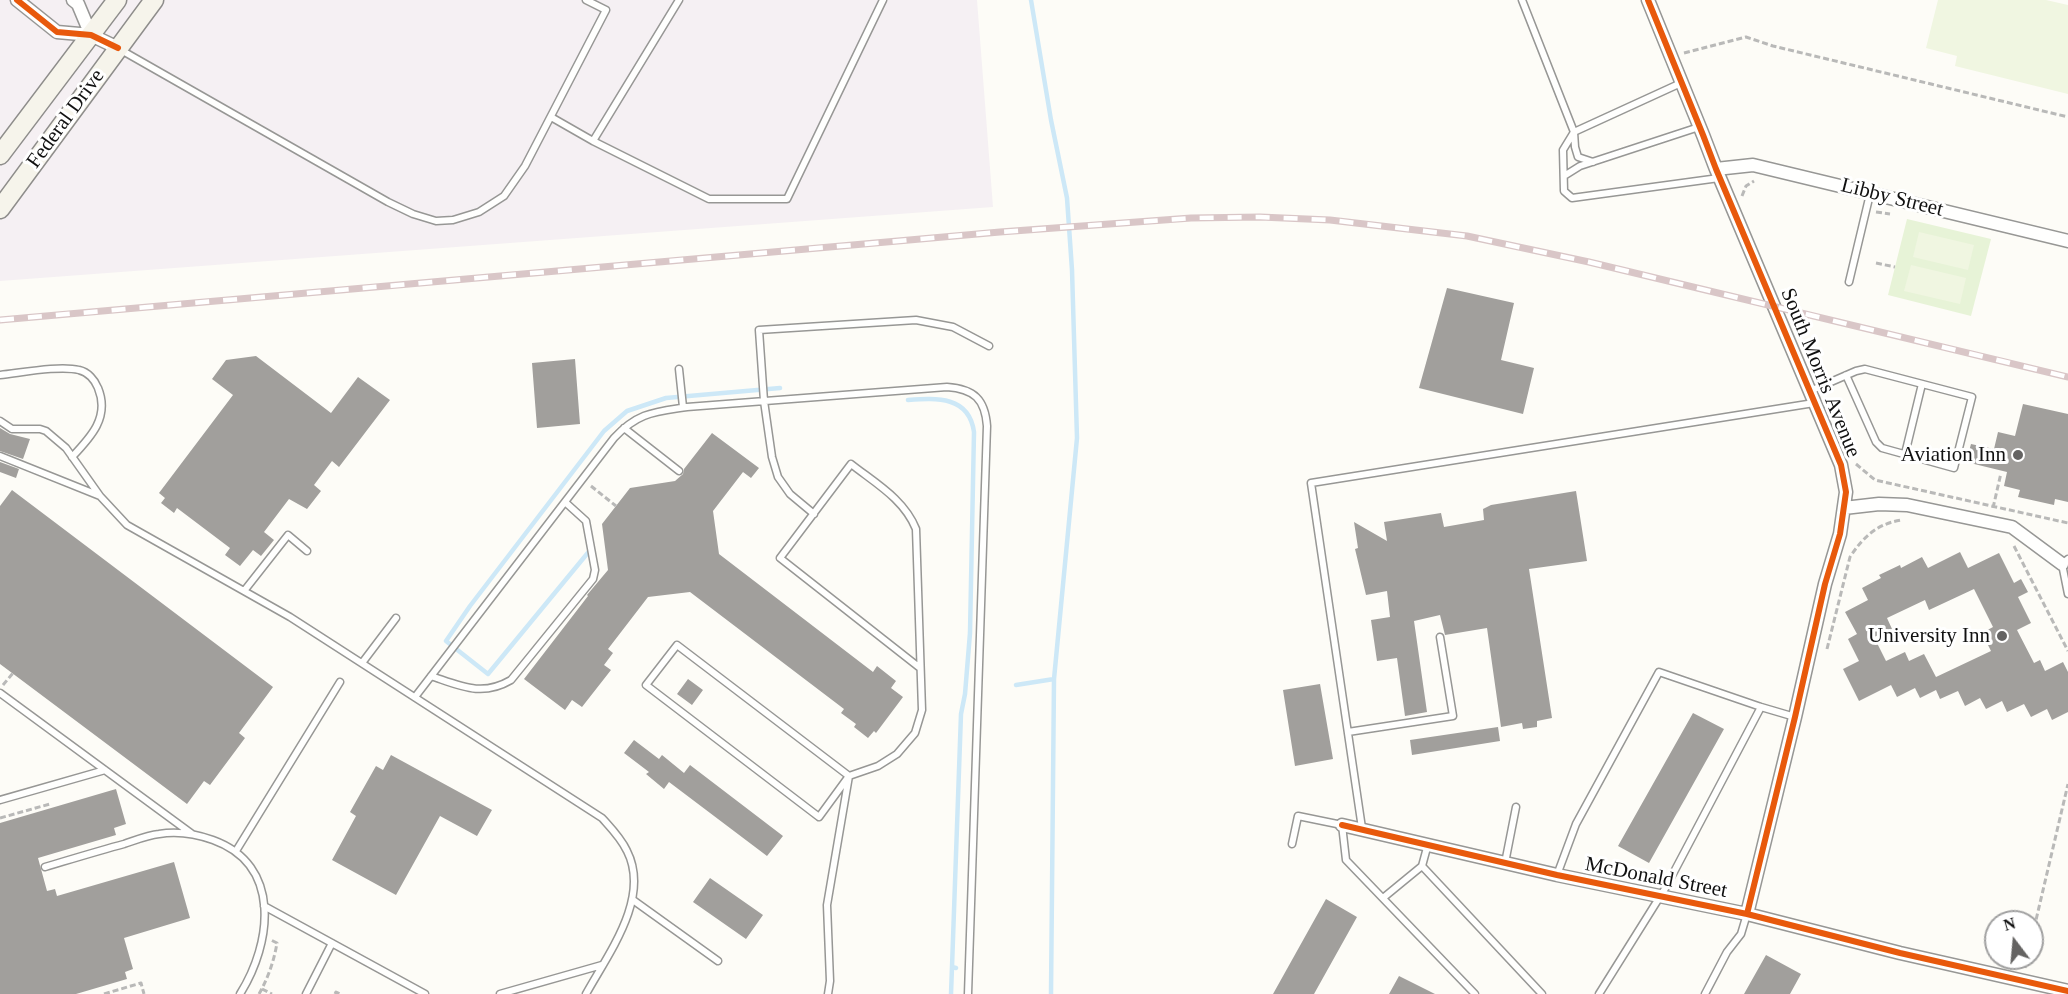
<!DOCTYPE html>
<html>
<head>
<meta charset="utf-8">
<style>
  body { margin:0 }
  #map { position:relative; width:2068px; height:994px; overflow:hidden; background:#fdfcf7; font-family:"Times New Roman",serif }
  canvas { display:block }
  .north { position:absolute; left:1984px; top:910px; width:60px; height:60px; box-sizing:border-box; background:#fff; border:2px solid #a0a0a0; border-radius:50%; rotate:344deg; font-size:16px; font-weight:700; line-height:24px; text-align:center; color:#111 }
  .north::after { content:''; display:block; margin:auto; width:21px; height:27px; background:#646362; clip-path:polygon(50% 0,100% 100%,50% 72%,0 100%) }
</style>
</head>
<body>
<div id="map">
<canvas width="2068" height="994"></canvas>
<div class="north">N</div>
</div>
<script>
const c = document.querySelector('canvas').getContext('2d');
c.lineJoin = 'round';
function fill(path, color) { c.fillStyle = color; c.fill(path, 'evenodd'); }
function trace(path, color, width, dash) { c.strokeStyle = color; c.lineWidth = width; c.lineCap = dash ? 'butt' : 'round'; c.setLineDash(dash || []); c.stroke(path); }
function drawText(font, color, halo, rows, align = 'center') {
  c.font = font + ' "Times New Roman",serif'; c.lineWidth = 6; c.setLineDash([]); c.textBaseline = 'middle'; c.strokeStyle = halo; c.fillStyle = color; for (const [text, x, y, turn = 0] of rows) {
    c.save(); c.translate(x, y); c.rotate((+turn || 0) * Math.PI / 180); c.textAlign = isNaN(turn) ? turn : align; if (halo) c.strokeText(text, 0, 0); c.fillText(text, 0, 0); c.restore();
  }
}
const industrial = new Path2D(`
  M0 0H977L993 207 0 281Z`);
const green = new Path2D(`
  M1907 219 1991 239 1971 316 1888 295Z`);
const pitch = new Path2D(`
  M1938 0H2046L2068 5V94L1955 66 1957 56 1926 48Z
  M1919 232 1974 245 1968 270 1913 257Z
  M1911 265 1966 278 1960 304 1904 291Z`);
const stream = new Path2D(`
  M1031 0 1051 120 1067 198 1072 270 1077 438 1054 679 1051 994
  M908 400C937 398 969 396 974 432L970 633 965 694 961 714 952 967
  M591 549 488 674 446 641 470 606 604 431 627 411 666 398 780 388
  M1016 685 1054 679
  M951 994 952 967 956 968`);
const building = new Path2D(`
  M1447 288 1514 303 1501 360 1534 368 1523 414 1419 388Z
  M256 356 331 413 358 377 390 400 339 467 332 461 314 485 321 491 307 509 289 499 264 532 274 540 261 556 253 550 240 566 225 555 230 548 177 508 174 513 161 503 165 498 159 493 233 395 212 379 226 360Z
  M575 359 580 424 537 428 532 363Z
  M2023 404 2068 414V502L2055 499 2054 505 2018 497 2020 490 2004 486 2007 472 1966 462 1971 444 1994 449 1998 432 2015 436Z
  M0 428 10 434 30 439 23 459 0 451Z
  M712 433 759 468 751 478 743 472 713 511 719 554 873 672 877 666 896 681 891 688 903 697 876 733 874 731 868 738 854 727 856 724 841 713 844 709 690 592 648 597 608 649 613 653 604 665 611 670 582 707 572 700 565 710 524 679 588 596 587 595 608 570 602 524 630 488 675 481 683 474 684 469Z
  M0 462 19 469 16 478 0 472Z
  M12 490 273 687 239 733 245 738 210 785 204 781 187 804 0 664V506Z
  M1576 491 1587 561 1529 569 1552 718 1537 721V727L1523 729 1522 723 1501 727 1487 628 1445 635 1440 615 1414 621 1427 712 1405 716 1397 658 1377 661 1371 620 1390 617 1387 591 1366 595 1355 549 1358 548 1354 522 1387 541 1384 522 1441 513 1444 527 1484 520 1483 509 1491 505Z
  M1960 552 1968 568 1999 553 2014 583 2021 579 2028 592 2018 597 2031 623 2017 630 2034 663 2040 660 2045 671 2063 662 2068 672V712L2052 720 2047 709 2031 717 2024 704 2007 712 2002 701 1986 709 1980 698 1965 706 1958 691 1940 699 1936 690 1920 698 1915 688 1897 697 1891 685 1859 701 1843 669 1859 661 1848 639 1857 634 1845 612 1868 600 1862 588 1881 578 1879 575 1900 565 1901 568 1922 557 1928 568ZM1974 589 1993 627 1982 633 1991 651 1936 677 1924 654 1909 661 1905 652 1886 661 1874 637 1892 629 1887 618 1925 600 1929 610Z
  M688 679 703 690 692 705 677 694Z
  M1320 684 1333 759 1295 766 1283 690Z
  M1693 713 1724 729 1649 863 1618 846Z
  M1498 727 1500 741 1412 755 1410 740Z
  M634 740 659 759 662 755 684 773 690 765 783 836 767 856 669 782 664 789 646 774 649 772 624 753Z
  M391 755 492 810 477 836 440 816 396 895 332 860 356 816 350 812 376 766 383 770Z
  M116 789 126 824 114 828 116 835 38 858 47 891 55 889 57 896 174 862 190 918 124 938 133 969 125 972 127 979 76 994H0V823Z
  M710 878 763 915 746 939 693 902Z
  M1326 899 1357 917 1314 994H1273Z
  M1766 955 1801 974 1790 994H1744Z
  M1399 976 1435 994H1389Z`);
const path = new Path2D(`
  M1684 53 1746 37 1773 46 2068 117
  M1742 196 1746 186 1754 181
  M1876 212 1890 214
  M1876 263 1895 267
  M1856 464 1875 480 2068 523
  M591 486 616 506
  M1993 508 2001 473
  M2014 546 2068 651
  M1827 649 1850 557C1863 537 1877 524 1901 520
  M3 685 13 673
  M0 818 50 804
  M2032 937 2068 784
  M2025 968 2027 958
  M262 989 272 994
  M104 994 141 983 144 994
  M259 994C268 978 274 961 277 943L271 940
  M335 994 336 992 340 994`);
const lane = new Path2D(`
  M1522 0 1574 132 1563 150 1564 191 1572 198 1719 178
  M121 50 388 202 413 214 436 221 453 220 479 212 504 196 525 166 606 10 586 0
  M551 117 593 141 679 0
  M593 141 709 199H787L883 0
  M1593 162 1578 157 1575 147 1574 132 1681 83
  M1564 176 1580 166 1699 127
  M1849 282 1870 194
  M679 369 683 407
  M0 375C20 373 60 365 79 370 88 372 95 380 98 388 110 417 91 437 72 457
  M1810 391 1856 371 1865 369 1972 397 1954 468 1882 448 1876 442 1846 375
  M0 421 12 429H40L46 431 66 448 100 496 127 525 290 617 602 818C611 828 621 838 627 851 651 898 608 954 586 994
  M624 428 679 471
  M1905 454 1922 384
  M0 456 100 496
  M814 514 790 494 778 477 772 457 764 401 759 330 916 320 953 327 989 346
  M2068 559 2062 564 2068 594
  M244 591 288 535 307 551
  M677 645 849 776 819 817 646 685Z
  M362 663 396 618
  M431 676C461 686 482 697 511 680L593 579 595 570 586 521 565 502
  M0 693 192 834
  M415 697 614 438C638 412 655 412 687 407L947 387C974 389 985 399 987 426L968 994
  M1348 732 1453 716 1440 637
  M0 800 105 770
  M1362 828 1311 483 1814 403
  M1292 844 1298 816 1342 825 1346 860 1475 994
  M236 851 340 682
  M1505 863 1516 807
  M1422 866 1542 994
  M45 867C72 859 98 851 124 844 136 840 148 835 159 834 177 831 196 834 213 840 282 865 272 943 240 994
  M1557 875 1576 824 1659 672 1761 707 1795 717
  M1383 898 1422 866 1428 844
  M633 900 718 961
  M264 906 425 994
  M306 994 332 943
  M500 994 602 965
  M828 994 830 981 827 905 849 776 878 766 897 754 915 733 922 710 916 529C904 499 875 483 851 464L780 558 920 668
  M1599 994 1666 887 1761 707
  M1705 994 1727 952 1741 934 1747 914`);
const street = new Path2D(`
  M17 0 57 32 91 35 118 48
  M73 0 78 4 91 35
  M1648 0 1703 135 1716 169 1841 465 1846 492 1840 534 1825 584 1795 717 1747 914
  M1716 169 1753 165 2068 241
  M1844 508 1879 504 1907 505 2012 527 2062 564
  M1342 825 1557 875 1747 914 1900 953 2068 991`);
const secondary = new Path2D(`
  M0 155 117 0
  M0 209 154 0`);
const rail = new Path2D(`
  M0 320 1000 232 1191 218 1260 217 1330 220 1467 236 1589 262 2068 377`);
const cycleway = new Path2D(`
  M17 0 57 32 91 35 118 48
  M1648 0 1703 135 1716 169 1841 465 1846 492 1840 534 1825 584 1795 717 1747 914
  M1342 825 1557 875 1747 914 1900 953 2068 991`);
const markers = [
  [2018,455,6,"#646362"],
  [2002,636,6,"#646362"]
];
const streetNames = [
  ["Federal Drive",66,119,-54],
  ["Libby Street",1892,198,14],
  ["South Morris Avenue",1820,373,68],
  ["McDonald Street",1656,878,11]
];
const poiNames = [
  ["Aviation Inn",2006,455],
  ["University Inn",1990,636]
];
fill(industrial, '#f5f0f3');
fill(green, '#e7f3d7');
fill(pitch, '#f0f6e1');
trace(stream, '#cde8f7', 4.5);
fill(building, '#a19f9c');
trace(lane, '#979795', 9);
trace(street, '#979795', 15);
trace(secondary, '#8e8d8b', 21);
trace(path, '#b9b9b8', 3, [6, 3]);
trace(lane, '#fffffe', 6);
trace(street, '#fffffe', 12);
trace(secondary, '#f6f4eb', 18);
trace(rail, '#d9c6c7', 7);
trace(rail, '#fff', 4.5, [14]);
trace(cycleway, '#e8590c', 6);
for (const [x, y, r, color] of markers) { const dot = new Path2D(); dot.arc(x, y, r, 0, 2 * Math.PI); c.fillStyle = color; c.fill(dot); trace(dot, '#fff', 2); }
drawText('21px', '#111', '#fff', streetNames);
drawText('21px', '#111', '#fff', poiNames, 'right');
</script>
</body>
</html>
